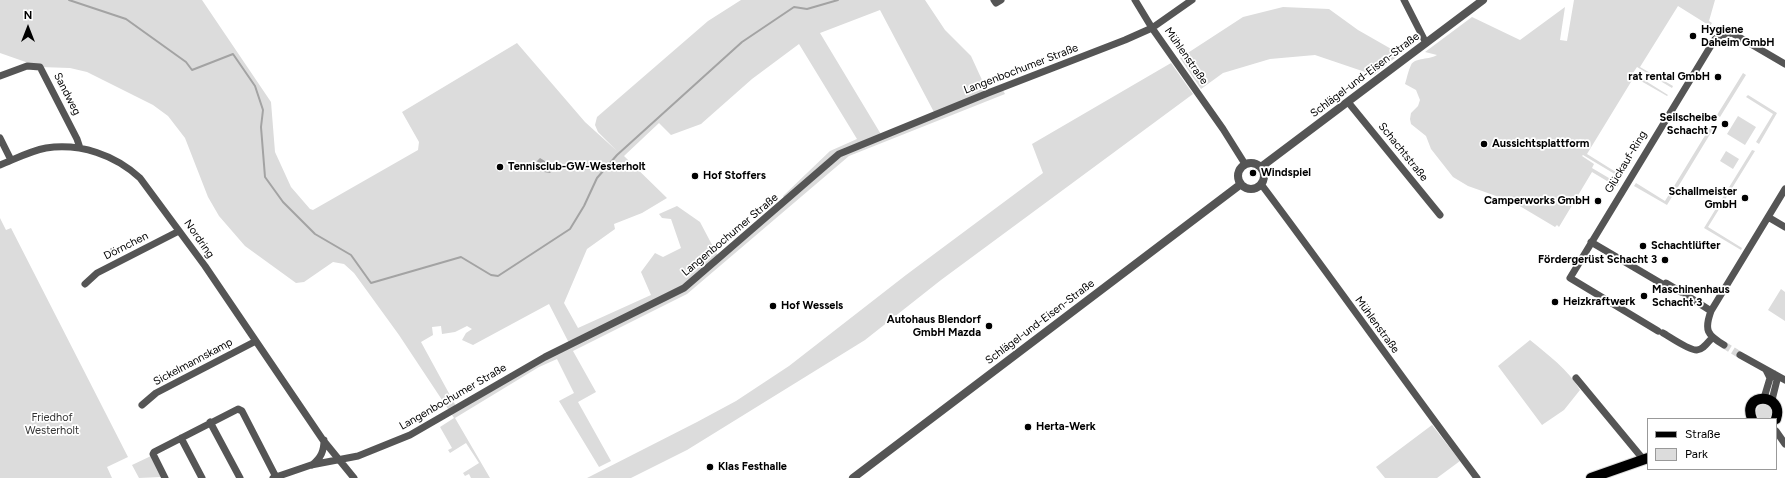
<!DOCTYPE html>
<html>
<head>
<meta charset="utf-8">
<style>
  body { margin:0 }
  #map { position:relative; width:1785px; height:478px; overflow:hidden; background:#fff; font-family:Figtree,sans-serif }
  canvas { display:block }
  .legend { position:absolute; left:1647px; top:418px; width:130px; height:52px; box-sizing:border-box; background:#fff; border:1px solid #999; margin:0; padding:5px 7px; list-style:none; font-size:12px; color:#000 }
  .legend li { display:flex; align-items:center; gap:8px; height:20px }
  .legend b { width:20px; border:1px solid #999 }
  .north { position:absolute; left:8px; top:8px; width:40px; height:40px; -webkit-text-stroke:3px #fff; paint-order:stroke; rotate:0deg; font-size:11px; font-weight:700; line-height:16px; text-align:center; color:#000 }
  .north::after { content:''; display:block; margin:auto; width:14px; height:18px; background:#000; clip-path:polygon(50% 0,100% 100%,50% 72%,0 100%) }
</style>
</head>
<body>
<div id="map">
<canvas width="1785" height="478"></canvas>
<ul class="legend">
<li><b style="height:5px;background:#000"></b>Straße</li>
<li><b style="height:11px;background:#dcdcdc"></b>Park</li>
</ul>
<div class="north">N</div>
</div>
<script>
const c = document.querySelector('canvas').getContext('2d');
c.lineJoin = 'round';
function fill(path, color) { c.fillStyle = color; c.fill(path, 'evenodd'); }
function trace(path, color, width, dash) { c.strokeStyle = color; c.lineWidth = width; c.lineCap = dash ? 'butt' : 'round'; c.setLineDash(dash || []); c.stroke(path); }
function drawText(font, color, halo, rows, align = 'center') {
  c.font = font + ' Figtree,sans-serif'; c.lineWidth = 3.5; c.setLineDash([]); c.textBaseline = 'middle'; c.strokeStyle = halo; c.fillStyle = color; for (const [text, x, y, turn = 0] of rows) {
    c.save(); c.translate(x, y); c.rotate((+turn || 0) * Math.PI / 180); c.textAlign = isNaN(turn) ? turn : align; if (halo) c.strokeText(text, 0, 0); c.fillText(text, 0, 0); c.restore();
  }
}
const green = new Path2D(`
  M0 0H202L271 102 275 152 291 187 310 209 313 210 418 150 419 142 402 112 517 43 585 122 617 151 598 132 595 125 597 117 708 21 741 0H925L945 30 971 56 988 93 1002 88 1005 94 849 156 687 294 573 351 596 392 578 402 611 461 599 467 559 401 574 393 557 359 539 367 455 418 490 478H471L469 474 465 476 463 473 479 463 466 443 450 453 448 450 452 448 440 427 454 418 399 335 354 273 344 264 333 262 304 282 296 283 245 246 219 216 208 197 185 138 168 116 153 105 87 72 70 68 40 67 0 53ZM880 10 935 114 882 136 820 33ZM799 44 857 139 830 151 783 196 786 201 719 258 700 222 677 206 659 214 662 218 671 219 681 248 663 257 655 253 641 272 651 295 578 328 564 303 587 249 615 229 614 224 642 213 667 198 624 156 659 123 671 135 701 124 752 79ZM549 304 570 345 457 408 421 342 433 335 432 327 441 326 442 334 455 332 467 326 472 329 466 333 462 340 473 345Z
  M1574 0H1715L1709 21 1712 23 1710 26 1678 6 1640 67 1673 86 1672 88 1637 67 1633 73 1668 95 1667 96 1634 77 1587 154 1619 174 1618 176 1583 155 1582 156 1594 164 1592 168 1619 184 1617 187 1592 172 1559 227 1557 225 1555 227 1513 202 1468 186 1453 177 1431 149 1426 136 1411 124 1410 119 1411 113 1418 106 1420 100 1416 90 1405 84C1407 78 1408 71 1411 65 1415 57 1430 60 1437 55L1425 52 1472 17 1520 40 1565 7 1560 40 1567 41Z
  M1283 7 1329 9 1358 30 1400 54 1374 75 1315 55 1270 59 1223 73 1201 89 1180 58 1243 17Z
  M1171 63 1193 94 941 280 865 340 687 450 631 478H587L697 422 736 401 789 366 906 275 1043 173 1032 144Z
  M1743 73 1746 75 1720 117 1717 115Z
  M1748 95 1777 113 1759 144 1756 142 1773 114 1746 97Z
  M1738 116 1756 127 1745 145 1727 134Z
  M1712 124 1715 126 1667 205 1634 186 1636 183 1665 201Z
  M1752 150 1755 151 1708 227 1742 248 1741 250 1704 228Z
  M1726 151 1739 159 1733 169 1720 161Z
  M0 218 6 230 11 228 128 457 107 467 112 478H0Z
  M1781 289 1785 292V321L1768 310Z
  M1530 340C1548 355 1568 369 1580 390L1564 410 1542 425 1498 366Z
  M1756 412a8 8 0 1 1 16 0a8 8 0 1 1-16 0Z
  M1432 425 1460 461 1437 478H1385L1376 467Z
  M151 456 162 477 139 478 132 465Z`);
const water = new Path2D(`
  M540 158 553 166V170L550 173 544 172 537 161Z`);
const stream = new Path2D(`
  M69 0 126 19 186 62 192 70 233 54 255 86 263 110 261 127 265 177 283 202 315 234 351 255 371 283 461 257 491 275 498 276 570 229 584 206 597 178 617 155 742 42 794 7 807 9 838 0`);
const minorTunnel = new Path2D(`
  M1724 345 1740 355`);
const minor = new Path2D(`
  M994 0 996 3 1001 0
  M1135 0 1152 28 1223 129 1245 164
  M1404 0 1426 43
  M0 76 27 66 40 67 77 139 80 148
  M1348 102 1440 215
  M0 138 11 160
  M0 165C15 159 30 151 46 148 81 143 115 155 140 178L205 266 323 440 354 478
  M1261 184C1334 281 1404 381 1477 478
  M1768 217 1785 227
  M1591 242 1664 285 1666 283 1681 292
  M85 284 97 273 179 231
  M1686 295 1711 311
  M1658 331 1570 278 1715 39 1721 35 1732 33 1785 64
  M1663 333C1670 337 1690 351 1697 350 1703 350 1708 342 1712 338
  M1724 345C1707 335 1704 330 1711 311L1785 189
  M1740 355 1785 380
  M1576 378 1643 459
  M1764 398 1770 378 1766 370
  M1772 400 1777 380 1774 374
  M142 405 156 393 256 341
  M210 422 240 478
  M1776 431 1785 444
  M181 438 202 478
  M312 465C321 458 324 451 324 440
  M165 478 153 454 154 452 238 409 242 411 276 477
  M273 478 311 465 358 456 410 435 545 357 684 288 839 154 988 93 1125 40 1152 28 1192 0`);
const tertiary = new Path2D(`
  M1238 176a13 13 0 1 1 26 0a13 13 0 1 1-26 0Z
  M1261 167 1483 0
  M853 478 1241 184`);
const primary = new Path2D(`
  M1752 419C1741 391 1785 393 1776 419
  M1591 478 1648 458`);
const markers = [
  [1693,36,4,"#000"],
  [1718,77,4,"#000"],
  [1725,124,4,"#000"],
  [1484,144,4,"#000"],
  [500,167,4,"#000"],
  [1253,173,4,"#000"],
  [695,176,4,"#000"],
  [1745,198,4,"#000"],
  [1598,201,4,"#000"],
  [1643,246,4,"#000"],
  [1665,260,4,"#000"],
  [1644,296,4,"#000"],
  [1555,302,4,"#000"],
  [773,306,4,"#000"],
  [989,326,4,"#000"],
  [1028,427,4,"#000"],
  [710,467,4,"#000"]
];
const poiNames = [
  ["Hygiene",1701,30],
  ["Daheim GmbH",1701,43],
  ["rat rental GmbH",1710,77,"right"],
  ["Seilscheibe",1717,118,"right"],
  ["Schacht 7",1717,131,"right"],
  ["Aussichtsplattform",1492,144],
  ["Tennisclub-GW-Westerholt",508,167],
  ["Windspiel",1261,173],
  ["Hof Stoffers",703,176],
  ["Schallmeister",1737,192,"right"],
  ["GmbH",1737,205,"right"],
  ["Camperworks GmbH",1590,201,"right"],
  ["Schachtlüfter",1651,246],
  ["Fördergerüst Schacht 3",1657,260,"right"],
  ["Maschinenhaus",1652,290],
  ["Schacht 3",1652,303],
  ["Heizkraftwerk",1563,302],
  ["Hof Wessels",781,306],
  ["Autohaus Blendorf",981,320,"right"],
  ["GmbH Mazda",981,333,"right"],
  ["Herta-Werk",1036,427],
  ["Klas Festhalle",718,467]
];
const streetNames = [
  ["Mühlenstraße",1186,56,55],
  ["Langenbochumer Straße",1021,69,-21],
  ["Schlägel-und-Eisen-Straße",1365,75,-37],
  ["Sandweg",67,94,63],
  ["Schachtstraße",1403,152,51],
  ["Glückauf-Ring",1626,162,-59],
  ["Langenbochumer Straße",730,235,-40],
  ["Nordring",199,239,55],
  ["Dörnchen",126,246,-27],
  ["Schlägel-und-Eisen-Straße",1040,322,-37],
  ["Mühlenstraße",1377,325,54],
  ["Sickelmannskamp",193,362,-28],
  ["Langenbochumer Straße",453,397,-30]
];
const parkNames = [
  ["Friedhof",52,418],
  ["Westerholt",52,431]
];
fill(green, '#dcdcdc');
fill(water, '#a3a3a3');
trace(stream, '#a3a3a3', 2);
trace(minorTunnel, '#d9d9d9', 7, [7, 3.5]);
trace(primary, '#dbdbdb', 12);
trace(minor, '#555', 7);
trace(tertiary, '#555', 8);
trace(primary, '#000', 10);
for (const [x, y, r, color] of markers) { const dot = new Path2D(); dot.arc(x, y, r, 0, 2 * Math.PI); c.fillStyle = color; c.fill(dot); trace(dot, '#fff', 1.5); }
drawText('bold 11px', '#000', '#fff', poiNames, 'left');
drawText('11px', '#000', '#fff', streetNames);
drawText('11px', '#333', '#fff', parkNames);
</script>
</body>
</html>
